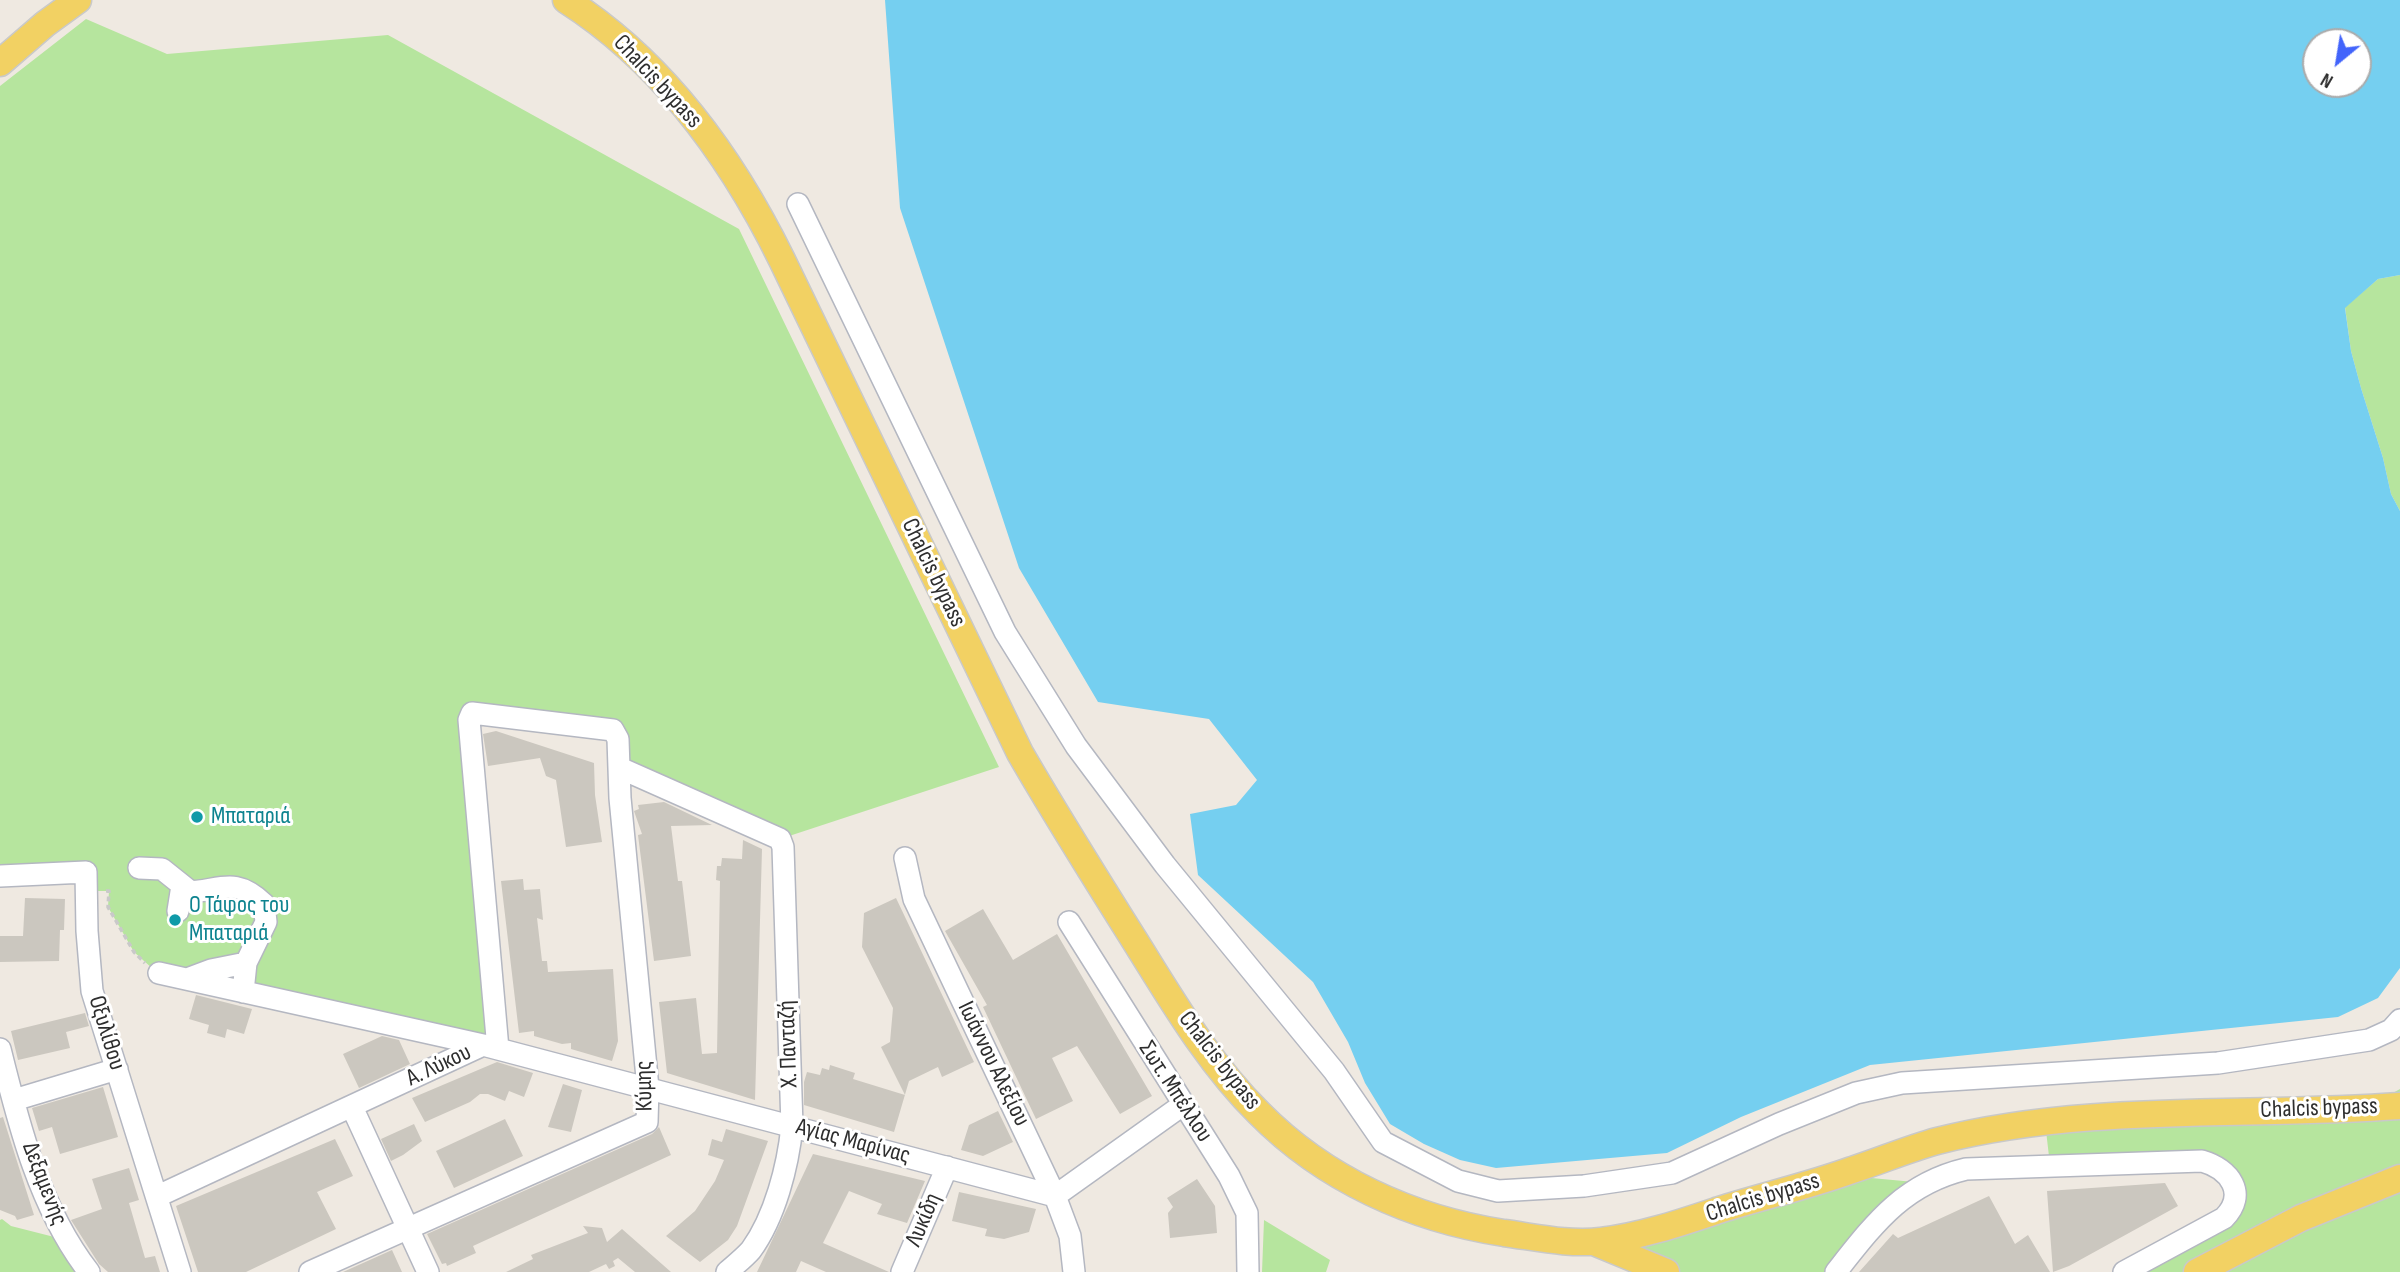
<!DOCTYPE html>
<html>
<head>
<meta charset="utf-8">
<style>
  body { margin:0 }
  #map { position:relative; width:2400px; height:1272px; overflow:hidden; background:#efe9e1; font-family:"Sofia Sans Condensed",sans-serif }
  canvas { display:block }
  .north { position:absolute; left:2302px; top:28px; width:70px; height:70px; box-sizing:border-box; background:#fff; border:2px solid #ababab; border-radius:50%; rotate:210deg; font-size:19px; font-weight:700; line-height:28px; text-align:center; color:#2e2e2e }
  .north::after { content:''; display:block; margin:auto; width:24px; height:32px; background:#4264fb; clip-path:polygon(50% 0,100% 100%,50% 72%,0 100%) }
</style>
</head>
<body>
<div id="map">
<canvas width="2400" height="1272"></canvas>
<div class="north">N</div>
</div>
<script>
const c = document.querySelector('canvas').getContext('2d');
c.lineJoin = 'round';
function fill(path, color) { c.fillStyle = color; c.fill(path, 'evenodd'); }
function trace(path, color, width, dash) { c.strokeStyle = color; c.lineWidth = width; c.lineCap = dash ? 'butt' : 'round'; c.setLineDash(dash || []); c.stroke(path); }
function drawText(font, color, halo, rows, align = 'center') {
  c.font = font + ' "Sofia Sans Condensed",sans-serif'; c.lineWidth = 6; c.setLineDash([]); c.textBaseline = 'middle'; c.strokeStyle = halo; c.fillStyle = color; for (const [text, x, y, turn = 0] of rows) {
    c.save(); c.translate(x, y); c.rotate((+turn || 0) * Math.PI / 180); c.textAlign = isNaN(turn) ? turn : align; if (halo) c.strokeText(text, 0, 0); c.fillText(text, 0, 0); c.restore();
  }
}
const green = new Path2D(`
  M86 19 167 54 388 35 739 229 999 767 780 839 620 768 618 739 472 713 498 1049 153 969 134 952 108 907 109 891H86V872L0 876V86Z
  M2400 275V511L2391 494 2383 458 2361 388 2351 351 2345 307 2378 279Z
  M2400 1089V1272H2124L2230 1212 2225 1171 2050 1165 2045 1122 2366 1108Z
  M1839 1175 1925 1183 1836 1272H1666L1657 1267 1631 1236Z
  M2 1219 11 1226 66 1240 90 1272H0V1220Z
  M1264 1220 1330 1260 1326 1272H1262Z`);
const water = new Path2D(`
  M885 0H2400V275L2378 279 2345 308 2351 351 2361 388 2383 458 2391 494 2400 511V968L2378 998 2338 1017 1870 1065 1741 1117 1667 1153 1496 1168 1460 1160 1424 1144 1390 1124 1365 1083 1348 1042 1313 982 1198 875 1190 814 1236 805 1257 780 1209 719 1098 702 1019 568 900 208ZM2316 42H2358V84H2316Z`);
const building = new Path2D(`
  M496 731 594 763 595 795 602 842 566 847 556 780 546 776 540 758 488 766 483 734Z
  M664 802 712 825 671 826 678 881H682L691 956 654 961 638 835 642 834 634 811 639 809 638 805Z
  M743 840 762 849 755 1100 667 1073 659 1002 696 998 702 1054 717 1053 720 881 716 880 717 866H721L722 858 742 859Z
  M523 879 524 890 540 889 543 920 537 918 542 961H547L548 972 613 969 618 1041 612 1061 571 1049V1043L562 1044 534 1036V1031L519 1033 501 881Z
  M25 898 65 899 64 930H60L59 961 0 962V936H23Z
  M896 898 974 1062 942 1077 938 1067 909 1081 894 1132 804 1105V1082L807 1072 820 1075 822 1068 829 1070 830 1065 855 1073 853 1079 905 1095 881 1047 890 1042 893 1008 862 947 864 913Z
  M983 909 1013 960 1057 934 1152 1096 1120 1114 1077 1046 1052 1058 1073 1101 1036 1119 983 1007 987 1005 945 931Z
  M196 995 252 1009 244 1034 227 1029 225 1038 207 1033 209 1025 189 1019Z
  M85 1013 89 1026 66 1032 70 1048 18 1060 11 1031Z
  M382 1036 399 1040 410 1064 359 1088 343 1054Z
  M497 1062 533 1073 524 1097 509 1091 505 1101 488 1094H480L470 1102 425 1122 412 1098Z
  M563 1084 582 1090 571 1132 548 1127Z
  M103 1087 118 1137 60 1154 52 1127 39 1131 32 1108Z
  M998 1111 1013 1142 983 1156 961 1150 969 1125Z
  M3 1117 34 1215 17 1220 15 1216 0 1210V1118Z
  M505 1119 523 1156 454 1188 436 1151Z
  M414 1124 422 1141 403 1155 391 1161 381 1139Z
  M659 1127 671 1155 473 1246 476 1253 447 1266 446 1263 442 1264 427 1234 652 1134Z
  M726 1129 768 1141 737 1226 728 1240 700 1262 666 1236 695 1211 715 1181 724 1160 708 1155 712 1139 722 1142Z
  M335 1139 353 1176 317 1192 336 1229 246 1272H198L176 1206Z
  M813 1154 925 1181 907 1223 877 1214 882 1204 849 1191 823 1243 889 1272H826L801 1261 796 1272H757Z
  M129 1168 139 1200 129 1203 145 1258 155 1256 160 1272H108L99 1264 71 1220 102 1209 92 1179Z
  M1197 1179 1215 1206 1217 1233 1170 1238 1168 1213 1173 1207 1167 1198Z
  M2165 1183 2178 1206 2069 1266 2053 1272 2047 1191Z
  M959 1192 1036 1209 1029 1232 1004 1239 985 1236 987 1229 952 1221Z
  M1989 1196 2015 1244 2028 1235 2050 1272H1859L1893 1234 1898 1238Z
  M583 1226 602 1228 607 1242 622 1229 671 1272H635L618 1258 613 1261 615 1266 609 1269 606 1264 589 1272H506L533 1259 531 1255 588 1233Z
  M392 1250 402 1272H343Z`);
const path = new Path2D(`
  M106 891H109L108 907 134 952 145 963`);
const minor = new Path2D(`
  M798 204 1005 632 1076 746 1165 865 1334 1071 1383 1142 1458 1181 1498 1191 1584 1186 1672 1173 1779 1124 1856 1093 1902 1083 2218 1063 2369 1040 2391 1030 2400 1020
  M620 768 780 839 783 847 792 1126C788 1166 775 1217 751 1250 744 1258 735 1265 727 1272
  M905 858 914 899 1055 1196 1070 1236 1074 1272
  M139 868 162 869 192 893
  M0 876 86 872 87 931 92 991 180 1272
  M178 911 181 892C217 894 232 873 264 904L266 922 246 963 243 992
  M1069 922 1229 1176 1247 1213 1248 1272
  M159 973 483 1045
  M187 979 211 970 246 963
  M0 1049C19 1126 40 1209 89 1272
  M14 1100 117 1069
  M352 1107 428 1272
  M158 1196 483 1045 1055 1196 1184 1104
  M310 1272 647 1122 648 1088 620 798 618 739 613 730 472 713 469 720 498 1049
  M902 1272 947 1167
  M1836 1272C1874 1224 1903 1184 1966 1169L2202 1161C2230 1169 2248 1194 2224 1218L2124 1272`);
const major = new Path2D(`
  M566 0C663 62 732 158 782 260L1020 753C1057 817 1096 879 1135 941 1172 1000 1209 1064 1259 1113 1324 1179 1412 1219 1504 1233 1535 1237 1569 1245 1601 1241 1642 1236 1680 1223 1719 1210 1763 1196 1808 1186 1852 1170 1880 1161 1908 1149 1937 1141 2086 1103 2248 1117 2400 1106
  M0 63 45 24 78 0
  M1594 1242 1666 1272
  M2197 1272 2301 1218 2400 1178`);
const markers = [
  [197,817,7,"#0f9aa8"],
  [175,920,7,"#0f9aa8"]
];
const streetNames = [
  ["Chalcis bypass",657,82,47],
  ["Chalcis bypass",933,573,64],
  ["Οξυλίθου",106,1033,73],
  ["Χ. Πανταζή",789,1044,-92],
  ["Chalcis bypass",1219,1061,52],
  ["Ιωάννου Αλεξίου",993,1064,64],
  ["Α. Λύκου",439,1066,-25],
  ["Κύμης",645,1086,-91],
  ["Σωτ. Μπέλλου",1175,1092,57],
  ["Chalcis bypass",2319,1109,-2],
  ["Αγίας Μαρίνας",853,1142,15],
  ["Δεξαμενής",44,1184,69],
  ["Chalcis bypass",1763,1198,-17],
  ["Λυκίδη",924,1220,-67]
];
const cultureNames = [
  ["Μπαταριά",211,817],
  ["Ο Τάφος του",189,906],
  ["Μπαταριά",189,934]
];
fill(green, '#b6e59e');
fill(water, '#75cff0');
fill(building, '#cbc7bf');
trace(minor, '#b4b7c1', 24);
trace(major, '#c9c9c9', 29);
trace(path, '#c9c9c9', 3.5, [5, 3.5]);
trace(minor, '#fff', 21);
trace(major, '#f2d163', 26);
for (const [x, y, r, color] of markers) { const dot = new Path2D(); dot.arc(x, y, r, 0, 2 * Math.PI); c.fillStyle = color; c.fill(dot); trace(dot, '#fff', 2.5); }
drawText('24px', '#2e2e2e', '#fff', streetNames);
drawText('24px', '#0d838f', '#fff', cultureNames, 'left');
</script>
</body>
</html>
